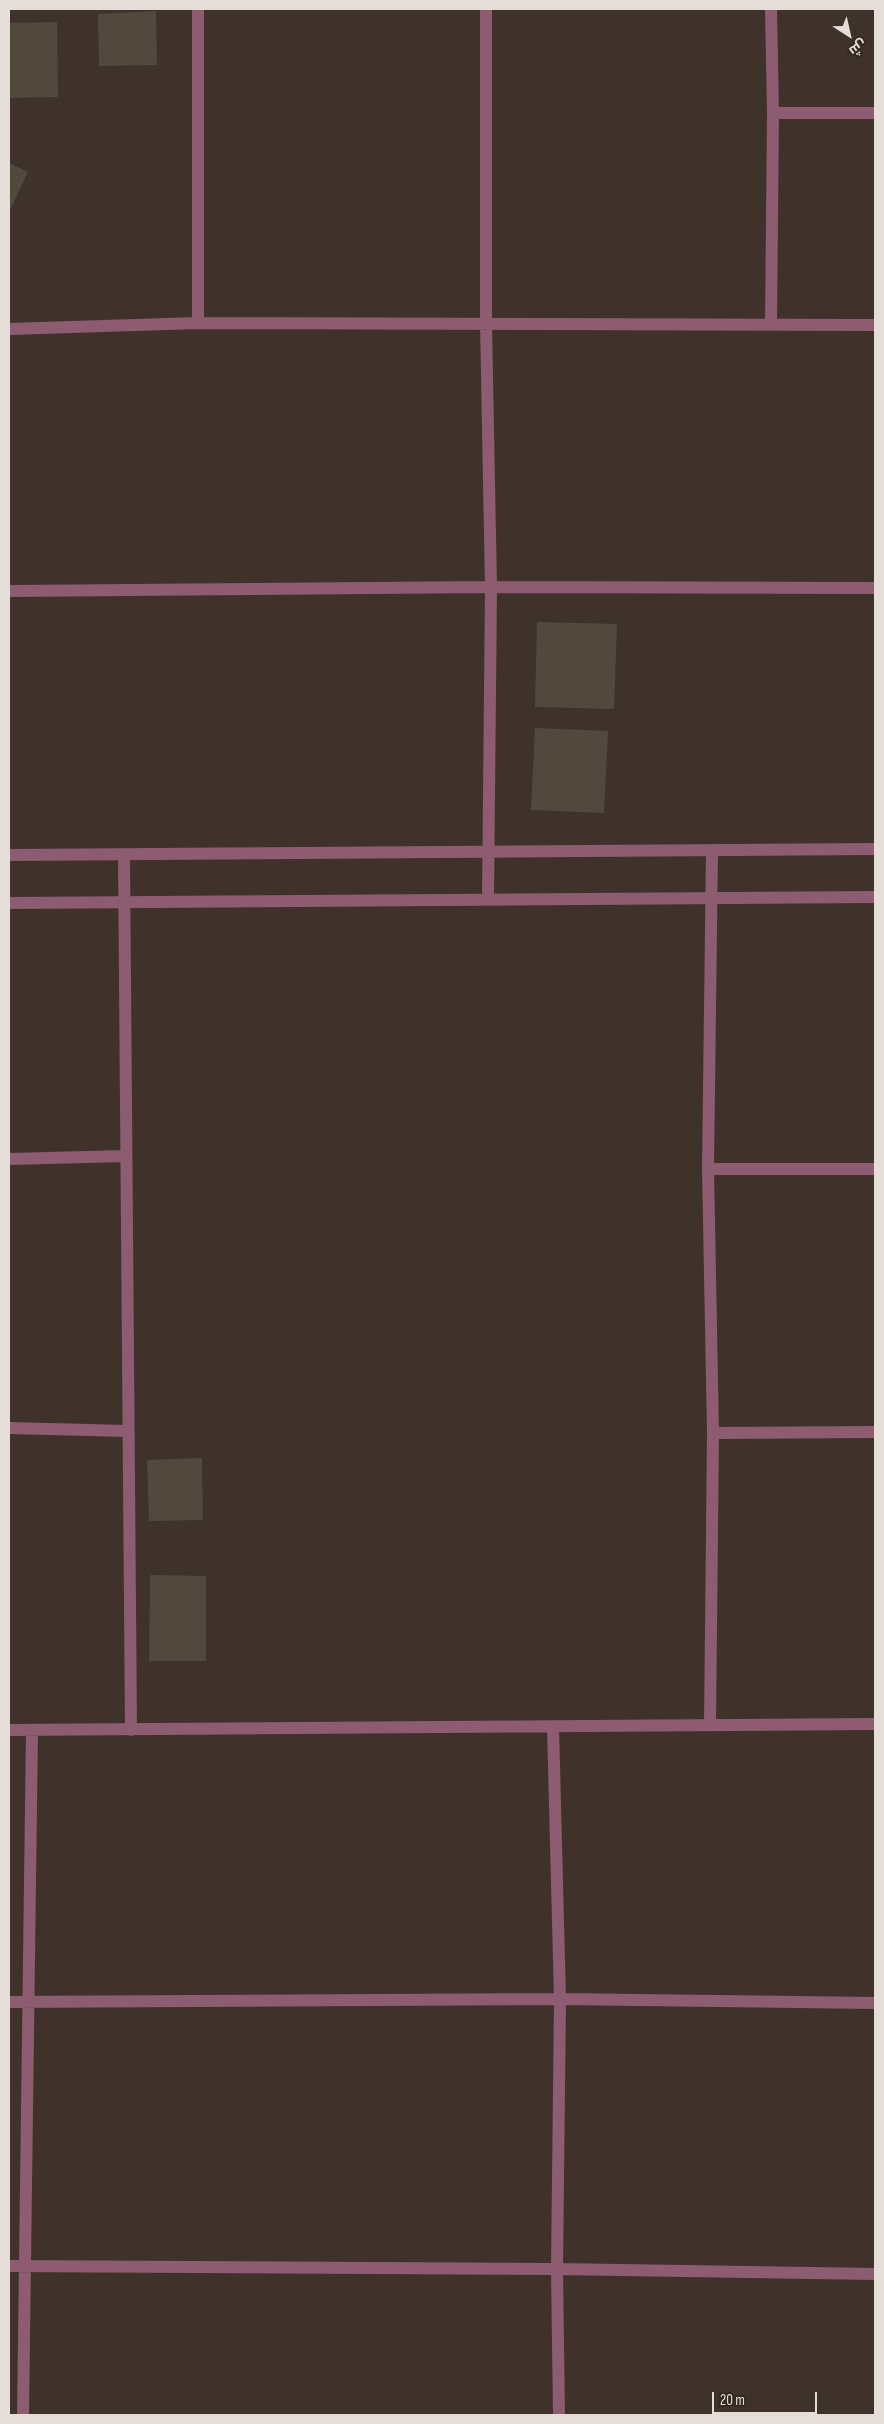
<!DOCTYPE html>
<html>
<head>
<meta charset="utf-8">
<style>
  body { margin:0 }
  #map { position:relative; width:884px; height:2424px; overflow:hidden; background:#3e322b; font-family:"Sofia Sans Condensed",Cairo,sans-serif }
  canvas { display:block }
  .frame { position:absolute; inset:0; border:10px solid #e5ddd8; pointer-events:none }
  .north { position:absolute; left:824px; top:10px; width:50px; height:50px; -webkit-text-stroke:4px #342821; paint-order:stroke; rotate:145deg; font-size:14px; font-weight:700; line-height:20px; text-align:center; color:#e5ddd8 }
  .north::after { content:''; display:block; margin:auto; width:18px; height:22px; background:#e5ddd8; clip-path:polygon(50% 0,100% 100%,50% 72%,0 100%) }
  .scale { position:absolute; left:712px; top:2392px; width:105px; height:22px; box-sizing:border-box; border:2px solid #e5ddd8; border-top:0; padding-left:6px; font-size:15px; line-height:18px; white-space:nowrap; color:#e5ddd8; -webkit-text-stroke:4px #342821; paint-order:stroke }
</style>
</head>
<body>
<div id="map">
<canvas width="884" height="2424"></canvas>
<div class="frame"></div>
<div class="north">ش</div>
<div class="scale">20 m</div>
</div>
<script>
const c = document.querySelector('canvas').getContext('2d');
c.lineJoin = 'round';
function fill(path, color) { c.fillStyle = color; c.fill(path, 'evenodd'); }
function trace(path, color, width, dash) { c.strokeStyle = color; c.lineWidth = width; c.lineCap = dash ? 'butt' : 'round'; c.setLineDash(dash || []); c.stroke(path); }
const building = new Path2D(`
  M156 11 157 65 99 66 98 14Z
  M57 22 58 97 9 98V23Z
  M9 163 28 172 9 212Z
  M537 622 617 624 614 709 535 707Z
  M535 728 608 731 604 813 531 810Z
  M202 1458 203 1520 149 1521 147 1460Z
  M150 1575 206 1576V1661H149Z`);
const minor = new Path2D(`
  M198 9V323
  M486 9V323L491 587 488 899
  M771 9 773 113 771 324
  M773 113H875
  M9 329 198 323 875 325
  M9 591 491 587 875 588
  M124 854 131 1730
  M9 855 875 849
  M9 903 875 897
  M9 1159 125 1156
  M708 1169H875
  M9 1428 128 1431
  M713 1433 875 1432
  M710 1725 713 1433 708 1169 712 850
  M553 1727 560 1999 557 2269 559 2415
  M9 1730 875 1724
  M9 2002 560 1999 875 2003
  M9 2266 557 2269 875 2274
  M23 2415 32 1730`);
fill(building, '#52493e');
trace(minor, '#8e5c70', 12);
</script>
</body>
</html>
